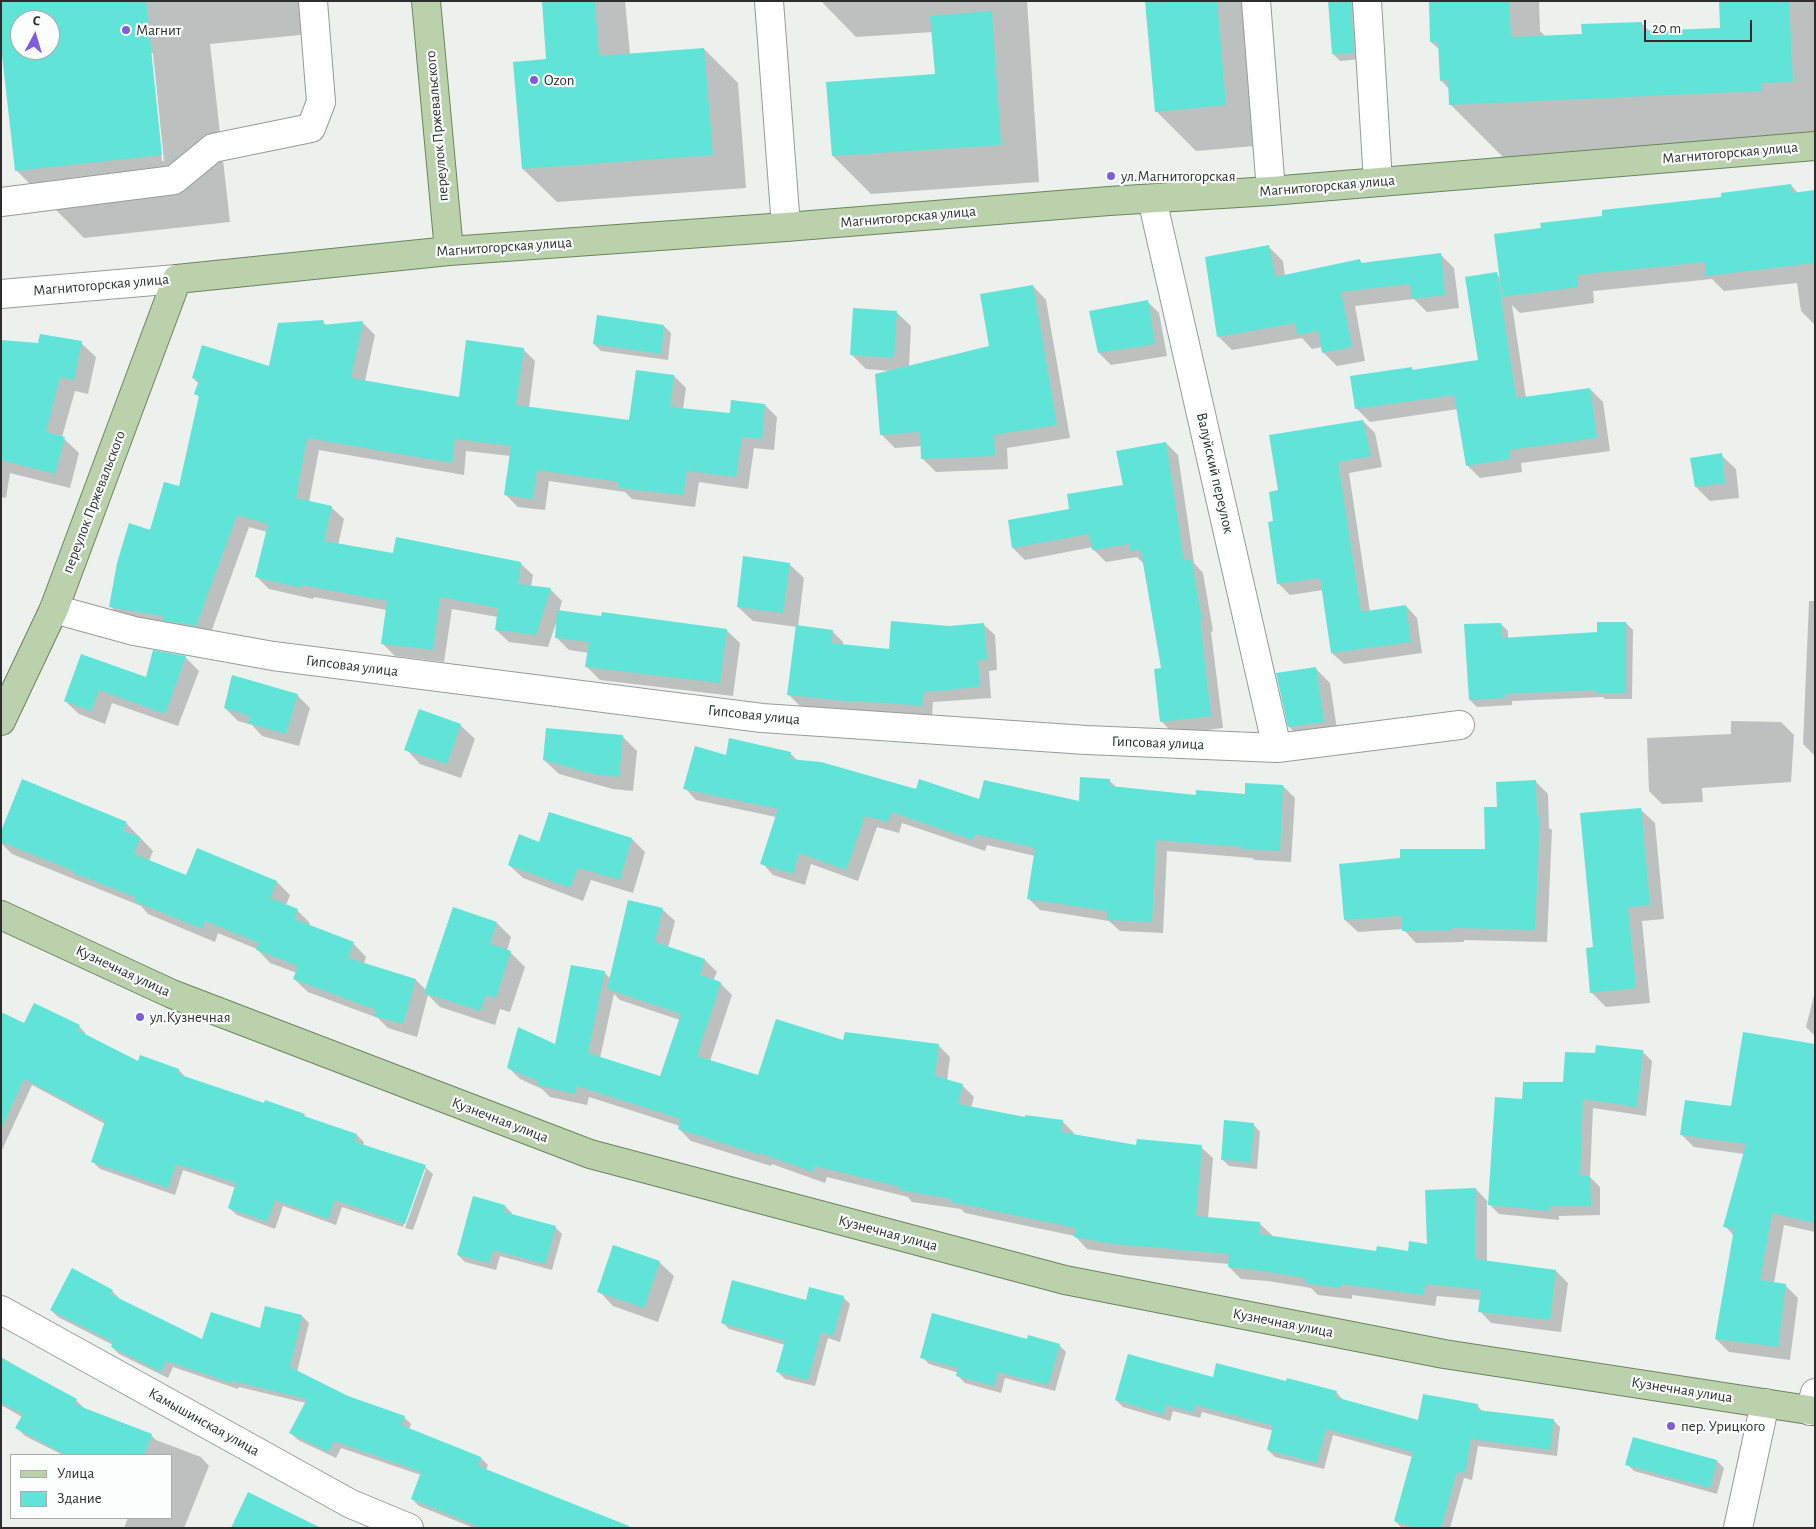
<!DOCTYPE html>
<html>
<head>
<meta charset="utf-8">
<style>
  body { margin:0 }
  #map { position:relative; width:1816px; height:1529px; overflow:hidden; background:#ecf1ee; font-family:"Alegreya Sans",sans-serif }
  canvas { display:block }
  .frame { position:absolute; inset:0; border:2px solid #2d2e2d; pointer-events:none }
  .legend { position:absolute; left:10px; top:1454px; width:162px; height:65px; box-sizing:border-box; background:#fafefc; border:1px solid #a8aba9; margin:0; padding:6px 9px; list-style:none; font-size:15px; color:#2d2e2d }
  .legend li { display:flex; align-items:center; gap:10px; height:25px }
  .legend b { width:25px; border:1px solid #a8aba9 }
  .north { position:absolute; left:10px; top:10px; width:50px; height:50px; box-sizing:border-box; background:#fafefc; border:1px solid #a8aba9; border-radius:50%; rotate:6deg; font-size:14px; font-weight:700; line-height:20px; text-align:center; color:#2d2e2d }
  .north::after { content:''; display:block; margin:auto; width:18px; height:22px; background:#805ed9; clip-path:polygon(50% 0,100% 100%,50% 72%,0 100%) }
  .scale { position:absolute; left:1644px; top:20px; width:108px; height:22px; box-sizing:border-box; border:2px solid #2d2e2d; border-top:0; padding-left:6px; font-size:15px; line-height:18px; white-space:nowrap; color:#2d2e2d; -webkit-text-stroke:4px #fafefc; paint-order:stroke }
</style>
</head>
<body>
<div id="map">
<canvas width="1816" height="1529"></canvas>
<div class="frame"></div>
<ul class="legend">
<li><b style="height:6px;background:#bbd1ac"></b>Улица</li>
<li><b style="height:14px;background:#5fe4d7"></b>Здание</li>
</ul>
<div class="north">С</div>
<div class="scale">20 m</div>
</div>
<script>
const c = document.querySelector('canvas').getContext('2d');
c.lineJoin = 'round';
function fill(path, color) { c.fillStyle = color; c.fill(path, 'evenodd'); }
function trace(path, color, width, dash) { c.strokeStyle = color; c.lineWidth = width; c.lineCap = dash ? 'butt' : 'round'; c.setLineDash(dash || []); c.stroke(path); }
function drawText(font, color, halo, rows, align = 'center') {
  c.font = font + ' "Alegreya Sans",sans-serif'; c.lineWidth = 4.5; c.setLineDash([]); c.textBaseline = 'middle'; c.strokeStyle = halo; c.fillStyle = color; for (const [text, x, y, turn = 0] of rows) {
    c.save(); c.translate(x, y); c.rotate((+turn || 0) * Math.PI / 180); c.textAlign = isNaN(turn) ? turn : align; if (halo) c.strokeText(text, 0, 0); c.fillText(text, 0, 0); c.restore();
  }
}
const shadow = new Path2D(`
  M1 1H317L320 33 210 44 230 222 84 238 16 170ZM20 20H50V50H20ZM150 53H153L164 161H162Z
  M543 1H625L630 54 704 49 738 83 746 188 557 202 523 169 548 61Z
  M821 1H1027L1039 182 871 194 833 156 936 75 933 32 856 37Z
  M1147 1H1253L1266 145 1196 151 1156 111Z
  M1329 1H1355L1361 59 1340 61 1333 54Z
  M1430 1H1539L1540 31 1546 37 1583 35 1641 23 1651 32 1722 29 1720 1H1815V144L1504 158 1450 104 1449 89 1441 80 1440 50 1431 42Z
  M1791 185 1798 193 1815 191V325L1801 311 1797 283 1724 291 1712 279 1593 291 1594 303 1520 313 1512 305 1526 398 1590 389 1603 402 1610 451 1521 463 1522 472 1480 478 1467 465 1458 409 1370 422 1357 409 1352 377 1411 368 1414 371 1479 361 1496 273 1501 279 1542 229 1603 217 1723 198Z
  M1269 247 1283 261 1285 276 1360 261 1363 264 1440 254 1454 268 1459 308 1427 312 1414 299 1355 306 1365 361 1337 366 1323 352 1322 347 1312 349 1302 338 1232 350 1218 336Z
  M1033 286 1046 300 1070 438 1007 448 1008 469 936 472 922 458V446L895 448 881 434 892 371 866 369 852 355 896 312 911 326 909 367 991 347Z
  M1147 301 1159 313 1167 356 1111 365 1099 353Z
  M323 322 327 326 363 323 375 335 365 381 460 398 523 349 535 361 529 408 631 422 674 376 686 388 683 409 731 415 765 405 777 417 774 450 754 448 748 489 699 482 695 507 632 499 625 492 549 481 545 510 518 507 506 495 511 456 466 451 464 475 319 450 309 502 331 507 344 519 338 545 394 554 520 563 533 575 531 587 550 589 562 601 559 612 726 630 740 643 733 696 600 680 587 667 589 653 569 650 556 637 557 620 548 647 509 642 496 630 498 617 452 609 444 662 395 656 383 644 387 610 314 597 313 599 269 589 257 577 267 532 249 527 209 638 123 619 111 607 151 531 180 488 200 398 196 394 199 384 193 378 270 368Z
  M664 326 671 333 668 360 601 351 594 344Z
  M1 341 40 345 81 343 96 357 88 394 75 391 62 437 79 453 70 488 10 473 6 498 1 497Z
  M1363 421 1375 433 1382 467 1349 473 1370 612 1406 606 1417 618 1422 653 1344 664 1332 653 1323 590 1290 595 1279 584 1275 523 1279 491Z
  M1166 443 1178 455 1194 563 1203 573 1213 631 1211 632 1223 728 1174 734 1162 722V669L1143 563 1137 557 1106 562 1094 550 1093 547 1025 560 1013 548 1070 510 1124 486Z
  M1721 455 1736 469 1739 498 1710 501 1696 487Z
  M789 564 804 578 798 627 832 631 843 642V645L890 650 949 627 983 624 995 635 997 670 989 671 991 698 933 702 932 716 866 713 800 706 789 695 797 627 753 621 738 607Z
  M1809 601H1815V756L1803 744Z
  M1626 623 1633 630 1632 699H1605L1603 697 1512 701V705L1477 707 1470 700 1501 624 1508 631V638L1598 633Z
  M81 656 147 678 185 657 199 671 178 726 112 703 105 724 79 714 65 701Z
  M1315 668 1330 683 1338 736 1304 741 1289 727Z
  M297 695 310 708 299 746 262 736 252 725 238 721 225 708Z
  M1731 721 1781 722 1794 735 1791 782 1702 788 1703 802 1662 804 1649 791 1647 738 1731 734Z
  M460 725 475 739 461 778 420 764 406 749Z
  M622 736 637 751 633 791 613 789 559 774 544 760Z
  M790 753 798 761 917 791 980 801 1080 802 1109 780 1117 788 1197 796 1246 795 1283 786 1295 798 1291 862 1255 860 1252 858 1167 851 1163 933 1120 931 1109 921 1040 910 1029 899 1035 856 987 845 985 851 902 823 899 833 877 827 858 881 811 864 805 885 773 875 762 863 776 817 696 800 685 788 727 756Z
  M1536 782 1548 794 1549 828 1552 830 1547 942 1464 940V942L1416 943 1403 929 1358 932 1345 920 1486 850 1498 808Z
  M1640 809 1655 823 1664 919 1642 921 1650 1003 1606 1007 1591 992 1594 949Z
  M126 823 153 851 149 861 186 877 198 849 277 882 290 895 286 905 297 910 310 923 309 926 353 943 366 957 364 964 416 980 427 991 497 923 511 937 507 951 510 952 525 967 510 1012 500 1009 495 1025 440 1007 428 995 417 1037 388 1028 378 1018 308 992 294 979 297 973 270 963 257 949 218 933 215 942 148 914 141 906 12 854 1 843V834Z
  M632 839 645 852 633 893 591 880 583 901 523 878 509 865 540 843Z
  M629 901 663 910 675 921 668 948 705 960 717 972 713 981 720 983 732 995 710 1061 759 1076 844 1042 938 1045 950 1057 947 1081 962 1085 974 1097 971 1108 1026 1118 1062 1121 1074 1133 1073 1136 1137 1147H1201L1213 1158 1208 1218 1260 1224 1272 1235V1237L1377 1252H1409L1428 1245 1476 1189 1489 1203 1523 1101 1564 1083 1596 1054 1642 1051 1652 1061 1646 1116 1593 1108 1590 1177 1600 1187V1215L1559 1216V1220L1499 1214 1487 1202V1262L1556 1271 1568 1283 1561 1332 1491 1323 1480 1311 1481 1300 1437 1296 1435 1306 1352 1295V1299L1318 1295 1311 1288 1268 1281 1241 1279 1229 1267V1264L1126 1255 1087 1249 1075 1236 965 1213 961 1209 912 1202 908 1197 827 1177 825 1183 772 1164 771 1166 691 1141 679 1129 680 1126 589 1097 587 1105 550 1097 542 1089 520 1079 508 1067 556 1045 604 972 611 979ZM614 994 620 1000 680 1020 661 1077 600 1058Z
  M1815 991V1036L1806 1027Z
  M1 1013 25 1025 79 1026 86 1034 85 1036 138 1063 179 1070 186 1078 265 1105 304 1115 307 1118 357 1135 364 1142 363 1146 425 1167 433 1174 413 1230 405 1228 426 1169H423L403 1227 342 1207 336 1225 283 1206 275 1229 237 1215 229 1208 236 1188 183 1170 175 1195 100 1169 92 1161 105 1124 32 1085 1 1152Z
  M1815 1059V1232L1784 1225 1774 1283 1785 1285 1798 1298 1790 1360 1729 1352 1716 1339 1734 1236 1725 1226 1744 1154 1694 1147 1681 1134 1732 1108Z
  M1253 1124 1260 1132 1257 1169 1229 1166 1222 1159Z
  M505 1206 512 1213 511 1215 555 1227 562 1234 552 1270 500 1256 496 1270 465 1262 458 1255Z
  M659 1262 674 1276 658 1322 613 1306 599 1291Z
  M112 1291 119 1298 118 1300 203 1341 261 1330 302 1316 309 1323 297 1372 348 1397 404 1417 411 1424 409 1429 481 1458 488 1465 486 1470 575 1528H474L419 1506 412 1499 421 1475 341 1448 336 1458 298 1440 291 1433 306 1403 239 1387 238 1389 173 1367 168 1378 119 1354 112 1347 113 1345 58 1317 51 1310Z
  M843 1297 850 1304 840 1342 828 1338 815 1386 785 1379 778 1372 785 1345 729 1329 722 1322 806 1302Z
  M1027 1340 1059 1345 1066 1352 1055 1391 1005 1378 1001 1393 965 1383 958 1376 959 1373 929 1364 922 1357Z
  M1 1357 76 1400 85 1409 151 1435 156 1440 201 1457 209 1466 184 1528H124L128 1518H171V1455H63L25 1436 17 1428 22 1417 1 1405Z
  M1214 1378 1286 1383 1336 1392 1343 1400 1419 1421 1477 1405 1483 1412 1553 1420 1560 1427 1557 1456 1478 1446 1472 1480 1464 1478 1450 1528H1402L1395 1521 1413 1457 1333 1435 1324 1469 1275 1457 1268 1450 1274 1431 1202 1412 1200 1418 1173 1411 1170 1421 1123 1407 1116 1400Z
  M1633 1439 1717 1461 1724 1468 1717 1494 1634 1471 1627 1464Z`);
const building = new Path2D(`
  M1 1H146L162 155 15 171 1 46ZM20 20H50V50H20Z
  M542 1H595L599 56 704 48 713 155 522 169 513 62 546 59Z
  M1145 1H1217L1226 105 1155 112Z
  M1328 1H1351L1354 53 1332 54Z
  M1454 1H1509L1511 37 1582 34 1581 24 1642 22V31L1720 28 1719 1H1789L1793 82 1762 83V91L1449 105 1448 80 1440 81 1438 42H1430L1429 2Z
  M992 11 1001 145 832 156 826 82 935 74 930 16Z
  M1791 184 1792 193 1815 190V263L1706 276 1705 262 1577 275 1578 287 1502 297 1494 234 1541 228 1540 223 1602 216V210L1721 197V193Z
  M1269 245 1275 277 1360 259 1361 263 1441 253 1445 295 1412 299 1410 284 1341 292 1352 347 1322 353 1318 331 1297 335 1295 323 1217 337 1205 257Z
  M1497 272 1516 398 1590 388 1597 438 1509 450 1510 459 1466 466 1454 395 1355 409 1350 376 1412 367V370L1478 360 1465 277Z
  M1033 285 1057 425 994 435 995 456 921 459 920 432 880 435 875 374 989 346 980 294Z
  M1148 300 1155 344 1098 353 1089 311Z
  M853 308 897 311 894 358 850 355Z
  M597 315 664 325 661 354 593 344Z
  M324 320 322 325 363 321 351 378 459 397 466 340 524 348 516 405 629 420 636 370 674 375 670 407 730 413 731 400 765 404 762 439 742 437 736 477 687 471 683 495 618 488 619 482 537 470 533 499 504 495 511 446 455 439 452 463 307 438 296 498 332 506 324 541 393 553 396 537 521 562 518 584 551 588 536 635 495 630 498 608 440 597 433 650 381 644 387 601 302 585 301 588 255 577 268 524 237 515 196 626 161 620 163 616 109 607 117 563 129 523 150 530 164 482 179 486 199 396 194 394 199 380 192 378 202 345 269 366 278 323Z
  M40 334 82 341 74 380 60 377 46 432 65 437 55 474 1 460V340L38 343Z
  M1363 420 1371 456 1338 462 1361 612 1406 605 1411 642 1331 653 1320 578 1277 584 1268 522 1273 521 1269 492 1278 490 1269 435Z
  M1166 442 1184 561 1191 559 1202 620H1200L1211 716 1160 722 1154 669 1161 668 1141 550 1130 551 1129 544 1092 550 1089 534 1012 548 1008 520 1069 509 1067 494 1123 485 1116 451Z
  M1722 453 1725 483 1695 487 1690 458Z
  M743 556 790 563 783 613 737 607Z
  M557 610 601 616 602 612 727 629 720 683 585 667 589 642 555 638Z
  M891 621 949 626 984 623 987 659 978 660 980 687 923 692 922 706 856 701 855 702 787 695 796 625 833 630 831 643 889 649Z
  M1597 622H1626V693H1596V690L1505 694V698L1469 700 1464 624 1501 623 1502 638 1597 632Z
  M153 650 186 656 165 714 99 690 91 711 64 701 81 654 146 677Z
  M1316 667 1324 722 1288 727 1276 673Z
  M232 675 298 694 286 734 248 723 250 716 224 708Z
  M419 709 461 724 447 764 404 750Z
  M546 728 623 735 619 777 597 775 543 760Z
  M729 738 791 752 789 759 821 762 916 789 919 779 979 799 984 780 1079 801 1080 777 1110 779V786L1196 795V790L1245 794V783L1283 785 1280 851 1242 849V847L1156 840 1152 922 1107 920V911L1027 899 1035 848 975 834 973 840 891 812 888 822 865 816 846 870 799 853 793 874 760 864 778 809 683 789 695 746 726 755Z
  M22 779 127 822 123 831 140 837 134 854 186 875 197 848 277 881 270 898 298 909 294 919 354 942 348 958 416 979 403 1024 374 1016 376 1010 293 979 298 966 256 950 259 943 205 921 202 929 134 901 135 897 73 873 74 871 1 842V831Z
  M1536 780 1537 817 1540 816 1535 930 1452 928V930L1402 931 1401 916 1344 920 1339 864 1400 858V849H1485L1484 807H1497L1496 782Z
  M1641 808 1650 905 1628 907 1636 988 1590 993 1586 948 1593 947 1580 813Z
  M549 812 632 838 620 880 578 868 570 888 508 865 519 834 539 842Z
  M628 900 663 908 655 942 705 959 700 975 721 982 697 1056 758 1075 776 1019 843 1040 845 1032 939 1044 935 1076 963 1084 958 1104 1025 1117V1115L1063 1120 1061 1132 1136 1145 1137 1139 1202 1145 1196 1216 1260 1222 1259 1234 1376 1251 1377 1246 1408 1251 1409 1241 1427 1244 1425 1190 1476 1188 1475 1259 1556 1270 1550 1320 1478 1312 1481 1290 1425 1284 1424 1295 1341 1284 1340 1288 1305 1283V1278L1256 1270 1228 1267 1229 1254 1113 1244 1074 1237 1076 1228 951 1202 952 1199 899 1190 900 1187 815 1166 813 1172 760 1153V1155L678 1129 681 1119 577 1086 575 1094 537 1085 538 1081 507 1068 518 1027 555 1044 571 965 605 971 588 1053 660 1076 681 1014 607 989Z
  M453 907 497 922 490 944 511 951 496 998 486 995 480 1011 424 993Z
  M34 1003 80 1025 77 1030 138 1061 140 1055 179 1069 178 1074 264 1103 265 1100 305 1114 304 1116 357 1134 355 1142 426 1165 405 1224 335 1200 328 1219 275 1200 267 1222 228 1208 236 1183 176 1164 168 1188 91 1162 105 1121 24 1079 1 1129V1012L24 1023Z
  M1743 1032 1815 1044V1223L1772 1213 1760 1280 1786 1284 1778 1347 1715 1339 1734 1229 1723 1227 1746 1144 1680 1135 1685 1100 1731 1106Z
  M1596 1045 1643 1050 1637 1107 1583 1099 1580 1176H1590L1591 1206H1549V1211L1488 1205 1495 1097 1522 1099 1523 1082H1563L1565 1052 1595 1053Z
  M1224 1120 1254 1123 1251 1162 1221 1160Z
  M473 1196 505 1205 504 1212 556 1226 545 1264 493 1250 489 1263 457 1255Z
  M613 1245 660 1261 644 1308 597 1292Z
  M72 1268 113 1290 110 1294 202 1339 211 1312 260 1328 265 1306 302 1315 290 1367 348 1396 405 1416 401 1425 481 1457 478 1466 629 1526V1528H482L411 1499 421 1472 334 1441 328 1452 289 1433 307 1399 232 1381 231 1383 166 1361 161 1372 111 1347 113 1342 50 1310Z
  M732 1280 806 1300 809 1287 844 1296 833 1336 821 1332 808 1380 776 1372 785 1341 721 1323Z
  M932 1313 1027 1339 1028 1335 1060 1344 1048 1385 998 1372 994 1386 956 1376 958 1368 920 1358Z
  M1128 1354 1213 1377 1216 1363 1286 1381 1287 1378 1337 1391 1335 1397 1418 1420 1423 1394 1478 1404 1477 1410 1554 1419 1550 1450 1471 1439 1465 1473 1457 1472 1441 1528H1417L1394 1521 1413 1452 1326 1429 1317 1463 1267 1450 1273 1426 1195 1405 1193 1412 1166 1405 1163 1414 1115 1400Z
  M1 1358 77 1399 74 1404 152 1434 144 1455H66L15 1428 23 1414 1 1403Z
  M1633 1437 1717 1460 1710 1488 1625 1465Z
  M248 1492 321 1528H231Z`);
const minor = new Path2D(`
  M769 1 786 227
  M1256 1 1271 191
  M1367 1 1378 182
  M1152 199 1277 748
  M1 202 174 180 213 148 311 128 321 102 313 1
  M1 294 177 279
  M54 609 134 631 273 656 762 718 1086 740 1277 748 1460 725
  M1 1310 351 1504 409 1528
  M1810 1411 1815 1393
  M1738 1528 1765 1403`);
const major = new Path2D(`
  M426 1 449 251
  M1 721 54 609 177 279 449 251 786 227 1109 201 1271 191 1815 146
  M1 915 172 994 590 1154 1065 1280 1444 1354 1815 1411`);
const markers = [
  [126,30,5,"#805ed9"],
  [534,80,5,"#805ed9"],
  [1111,176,5,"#805ed9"],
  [140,1017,5,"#805ed9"],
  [1671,1426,5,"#805ed9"]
];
const poiNames = [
  ["Магнит",136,30],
  ["Ozon",544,80],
  ["ул.Магнитогорская",1121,176],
  ["ул.Кузнечная",150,1017],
  ["пер. Урицкого",1681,1426]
];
const streetNames = [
  ["переулок Пржевальского",437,126,-95],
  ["Магнитогорская улица",1730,153,-5],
  ["Магнитогорская улица",1327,186,-5],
  ["Магнитогорская улица",908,217,-5],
  ["Магнитогорская улица",504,247,-4],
  ["Магнитогорская улица",101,285,-5],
  ["Валуйский переулок",1215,473,77],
  ["переулок Пржевальского",94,502,-69],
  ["Гипсовая улица",352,666,7],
  ["Гипсовая улица",754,715,6],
  ["Гипсовая улица",1158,743,2],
  ["Кузнечная улица",123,971,25],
  ["Кузнечная улица",500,1120,21],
  ["Кузнечная улица",888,1233,15],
  ["Кузнечная улица",1283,1323,11],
  ["Кузнечная улица",1682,1390,9],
  ["Камышинская улица",204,1422,29]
];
fill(shadow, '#0003');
fill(building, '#5fe4d7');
trace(minor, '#979b99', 30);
trace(major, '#6c845c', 30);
trace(minor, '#fff', 28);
trace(major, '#bbd1ac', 28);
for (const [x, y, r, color] of markers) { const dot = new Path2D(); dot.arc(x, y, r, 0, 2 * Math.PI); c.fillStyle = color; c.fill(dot); trace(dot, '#fafefc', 2); }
drawText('15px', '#2d2e2d', '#fafefc', poiNames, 'left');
drawText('15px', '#2d2e2d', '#fafefc', streetNames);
</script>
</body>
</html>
